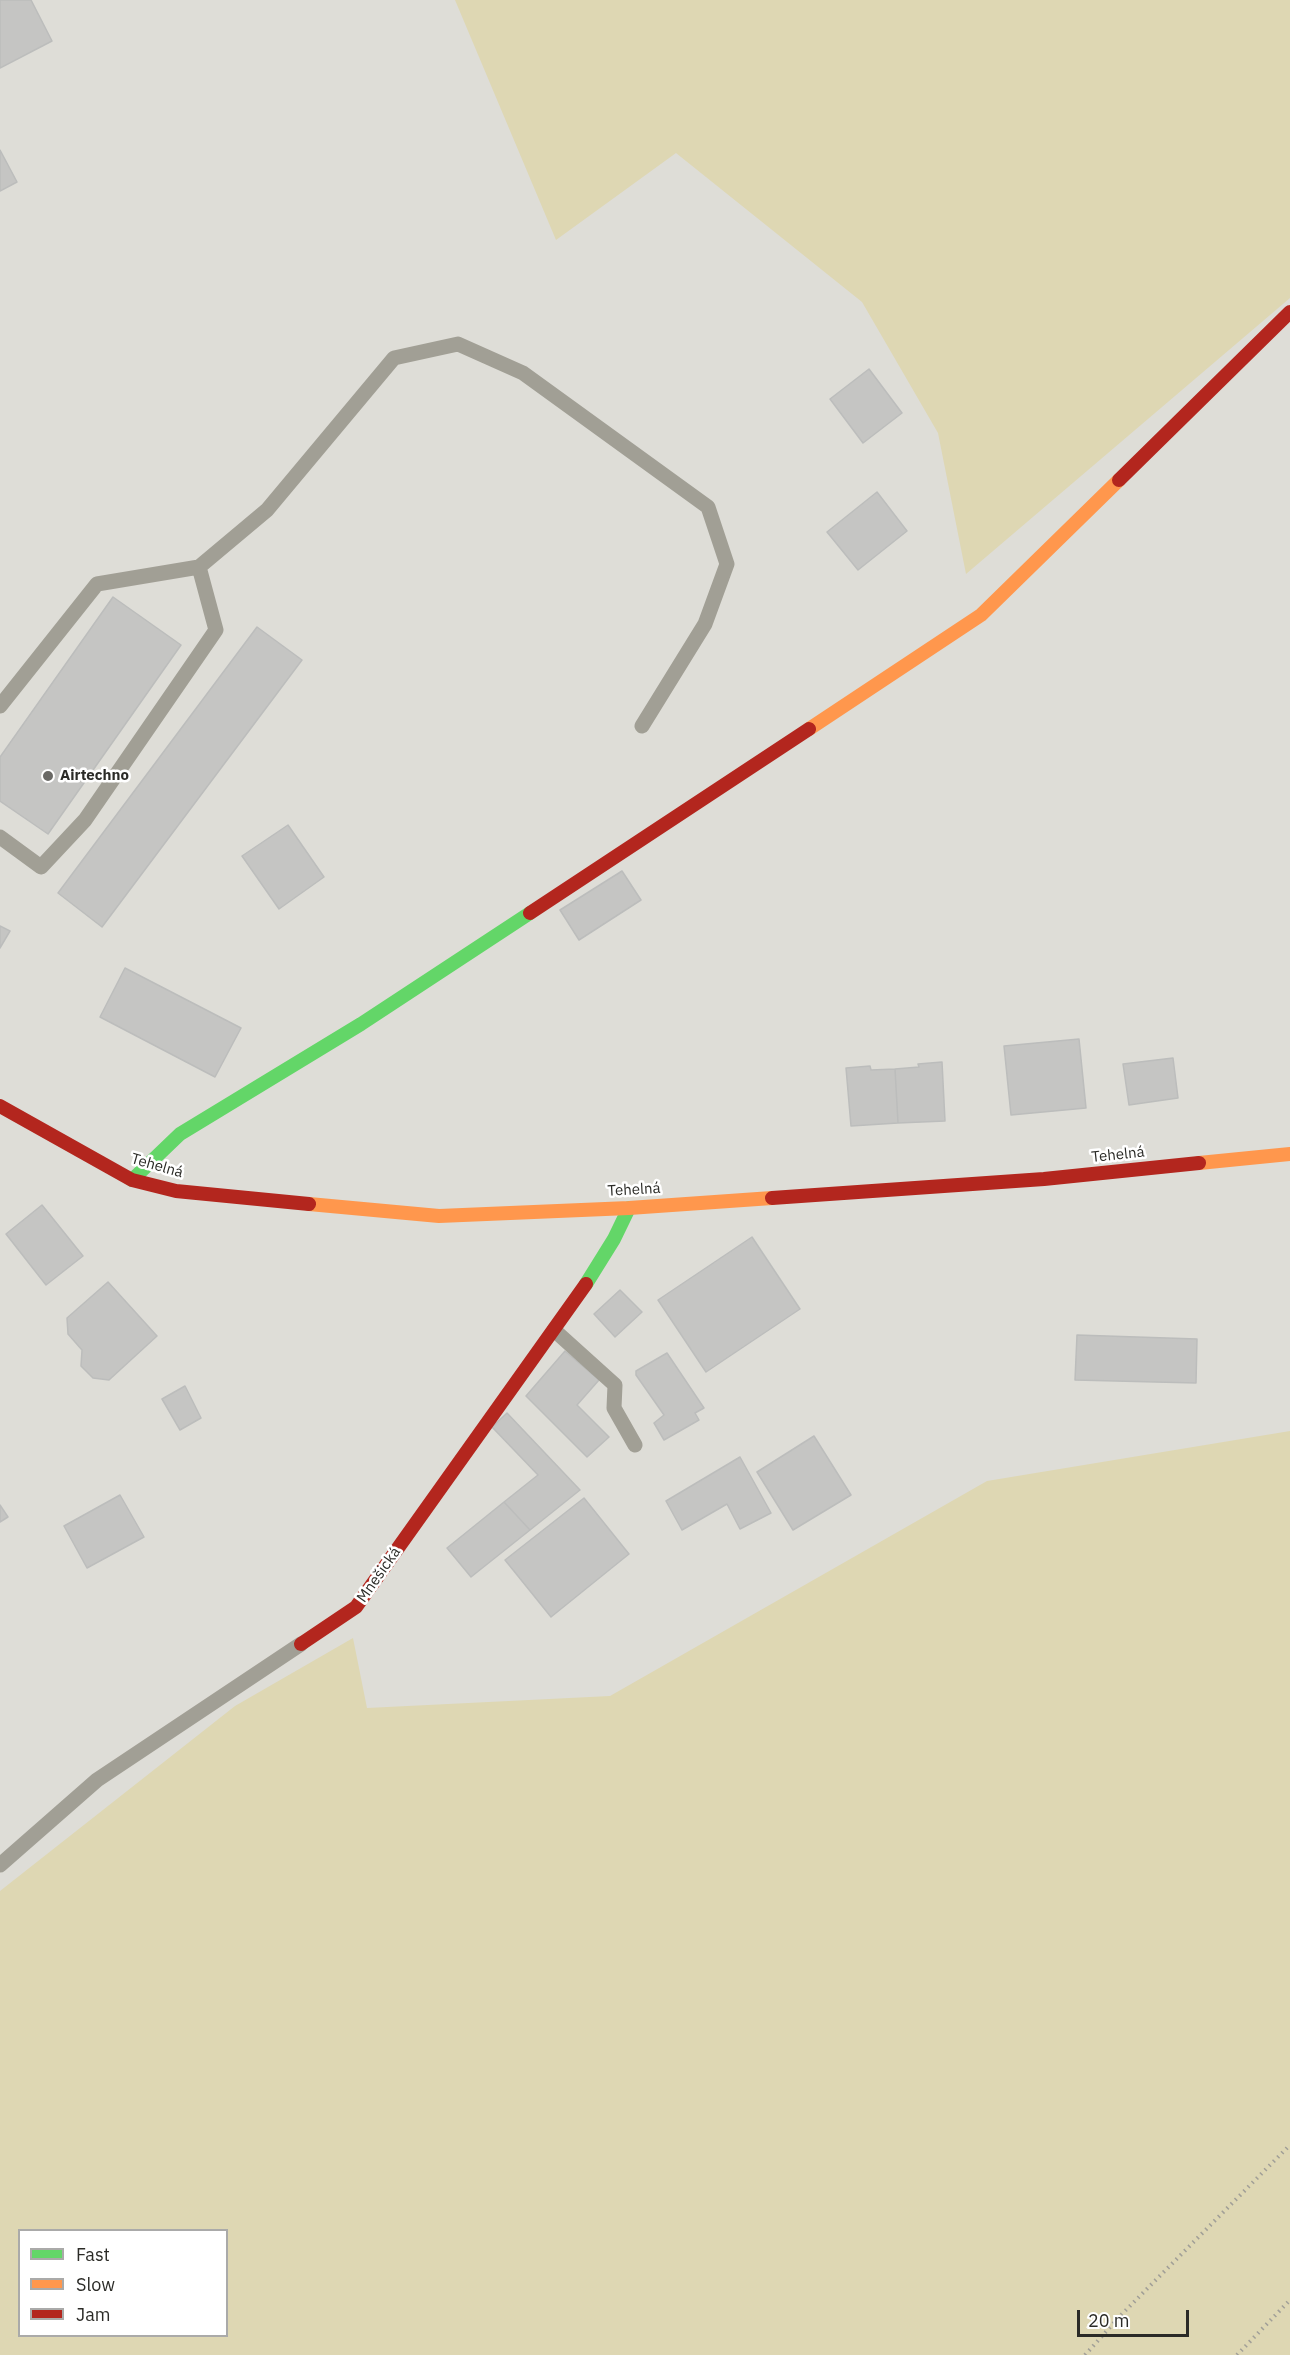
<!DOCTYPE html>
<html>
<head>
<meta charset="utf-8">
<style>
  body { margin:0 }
  #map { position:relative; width:1290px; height:2355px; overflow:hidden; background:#deddd7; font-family:"IBM Plex Sans",sans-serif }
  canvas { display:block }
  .legend { position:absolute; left:18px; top:2229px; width:210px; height:108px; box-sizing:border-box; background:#fff; border:2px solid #aaaaa9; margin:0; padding:8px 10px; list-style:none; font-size:18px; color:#2b2b27 }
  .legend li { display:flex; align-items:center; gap:12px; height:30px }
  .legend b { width:30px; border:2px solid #aaaaa9 }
  .scale { position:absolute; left:1077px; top:2310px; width:112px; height:27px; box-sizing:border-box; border:3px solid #2b2b27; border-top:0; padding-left:8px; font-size:18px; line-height:21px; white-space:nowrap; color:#2b2b27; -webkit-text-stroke:4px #fff; paint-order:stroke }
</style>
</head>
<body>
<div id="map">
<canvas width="1290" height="2355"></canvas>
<ul class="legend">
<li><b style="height:8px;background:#63d668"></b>Fast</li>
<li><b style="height:8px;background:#ff974d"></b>Slow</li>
<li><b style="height:8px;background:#b3261e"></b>Jam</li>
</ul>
<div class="scale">20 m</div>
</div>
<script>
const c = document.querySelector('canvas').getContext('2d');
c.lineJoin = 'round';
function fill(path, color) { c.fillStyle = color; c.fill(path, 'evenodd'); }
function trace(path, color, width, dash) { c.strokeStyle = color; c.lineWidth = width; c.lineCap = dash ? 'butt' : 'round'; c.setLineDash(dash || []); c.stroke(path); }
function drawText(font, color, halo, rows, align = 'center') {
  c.font = font + ' "IBM Plex Sans",sans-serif'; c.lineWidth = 5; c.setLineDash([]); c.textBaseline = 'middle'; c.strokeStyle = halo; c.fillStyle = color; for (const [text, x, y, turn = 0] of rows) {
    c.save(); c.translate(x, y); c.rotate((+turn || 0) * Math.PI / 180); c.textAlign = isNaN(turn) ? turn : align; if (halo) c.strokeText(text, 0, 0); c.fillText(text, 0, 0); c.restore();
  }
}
const green = new Path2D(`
  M455 0H1290V298L966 574 938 433 862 302 676 153 556 240Z
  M1290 1431V2355H0V1891L235 1706 353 1638 367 1708 610 1696 987 1481ZM226 2230V2336H20V2230Z`);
const building = new Path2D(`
  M0 0H31L52 41 0 68Z
  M0 150 17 182 0 191Z
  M869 369 902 413 863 443 830 399Z
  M877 492 907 531 858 570 827 532Z
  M113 597 181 645 48 834 0 801V757Z
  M257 627 302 660 102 927 58 893Z
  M288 825 324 877 279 909 242 856Z
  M622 871 641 900 579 940 560 910Z
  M0 926 10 931 0 948Z
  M125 968 241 1028 215 1077 100 1017Z
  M1079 1039 1086 1108 1011 1115 1004 1046Z
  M1173 1058 1178 1098 1129 1105 1123 1064Z
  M942 1062 945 1121 898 1123 895 1069 919 1067 918 1064Z
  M870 1066 871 1070 895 1069 898 1123 851 1126 846 1068Z
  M42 1205 83 1256 46 1285 6 1234Z
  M752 1237 800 1309 706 1372 658 1300Z
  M108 1282 157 1336 109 1380 93 1378 81 1366 82 1350 68 1334 67 1318Z
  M620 1290 642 1312 615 1337 594 1314Z
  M1077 1335 1197 1339 1196 1383 1075 1380Z
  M565 1351 599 1380 577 1405 609 1437 587 1457 526 1396Z
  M667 1353 704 1408 695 1413 699 1420 664 1440 654 1423 664 1415 636 1375V1371Z
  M185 1386 201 1418 180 1430 162 1399Z
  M507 1413 580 1490 530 1530 504 1502 538 1475 492 1427Z
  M814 1436 851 1495 793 1530 757 1472Z
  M740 1457 771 1513 740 1529 727 1504 682 1530 666 1501Z
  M120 1495 144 1537 87 1568 64 1526Z
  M584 1498 629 1554 551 1617 505 1560Z
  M504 1502 530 1530 471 1577 447 1548Z
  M0 1505 8 1517 0 1522Z`);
const path = new Path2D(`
  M1085 2355 1122 2314 1290 2145
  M1237 2355 1290 2300`);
const lane = new Path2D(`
  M0 706 97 584 199 567 267 510 394 358 458 344 523 373 708 507 727 564 705 624 642 726
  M0 837 41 867 85 820 216 630 199 567
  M554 1330 615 1385 614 1408 635 1445
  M0 1865 97 1780 301 1644`);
const fast = new Path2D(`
  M132 1180 180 1134 361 1024 530 913
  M586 1284 614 1239 629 1208`);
const slow = new Path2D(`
  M809 729 981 615 1119 480
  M1199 1163 1290 1154
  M309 1204 439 1216 629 1208 772 1198`);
const jam = new Path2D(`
  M1119 480 1290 312
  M530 913 809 729
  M0 1106 132 1180 176 1191 309 1204
  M772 1198 1044 1179 1199 1163
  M301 1644 356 1607 586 1284`);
const markers = [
  [48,776,6,"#6a6965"]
];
const poiNames = [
  ["Airtechno",60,776]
];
const streetNames = [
  ["Tehelná",1118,1155,-6],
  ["Tehelná",157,1166,16],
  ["Tehelná",634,1190,-3],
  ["Mnešická",379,1575,-55]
];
fill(green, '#ded7b3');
fill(building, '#c5c5c3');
trace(building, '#bcbdbc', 1.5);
trace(path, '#a19f97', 4, [1.5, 4.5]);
trace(lane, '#a19f95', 15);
trace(fast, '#63d668', 14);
trace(slow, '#ff974d', 14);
trace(jam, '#b3261e', 14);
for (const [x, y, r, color] of markers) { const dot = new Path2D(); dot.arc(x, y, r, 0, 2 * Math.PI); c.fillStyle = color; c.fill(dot); trace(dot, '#fff', 2); }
drawText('bold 15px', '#2b2b27', '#fff', poiNames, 'left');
drawText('15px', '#2b2b27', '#fff', streetNames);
</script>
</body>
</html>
